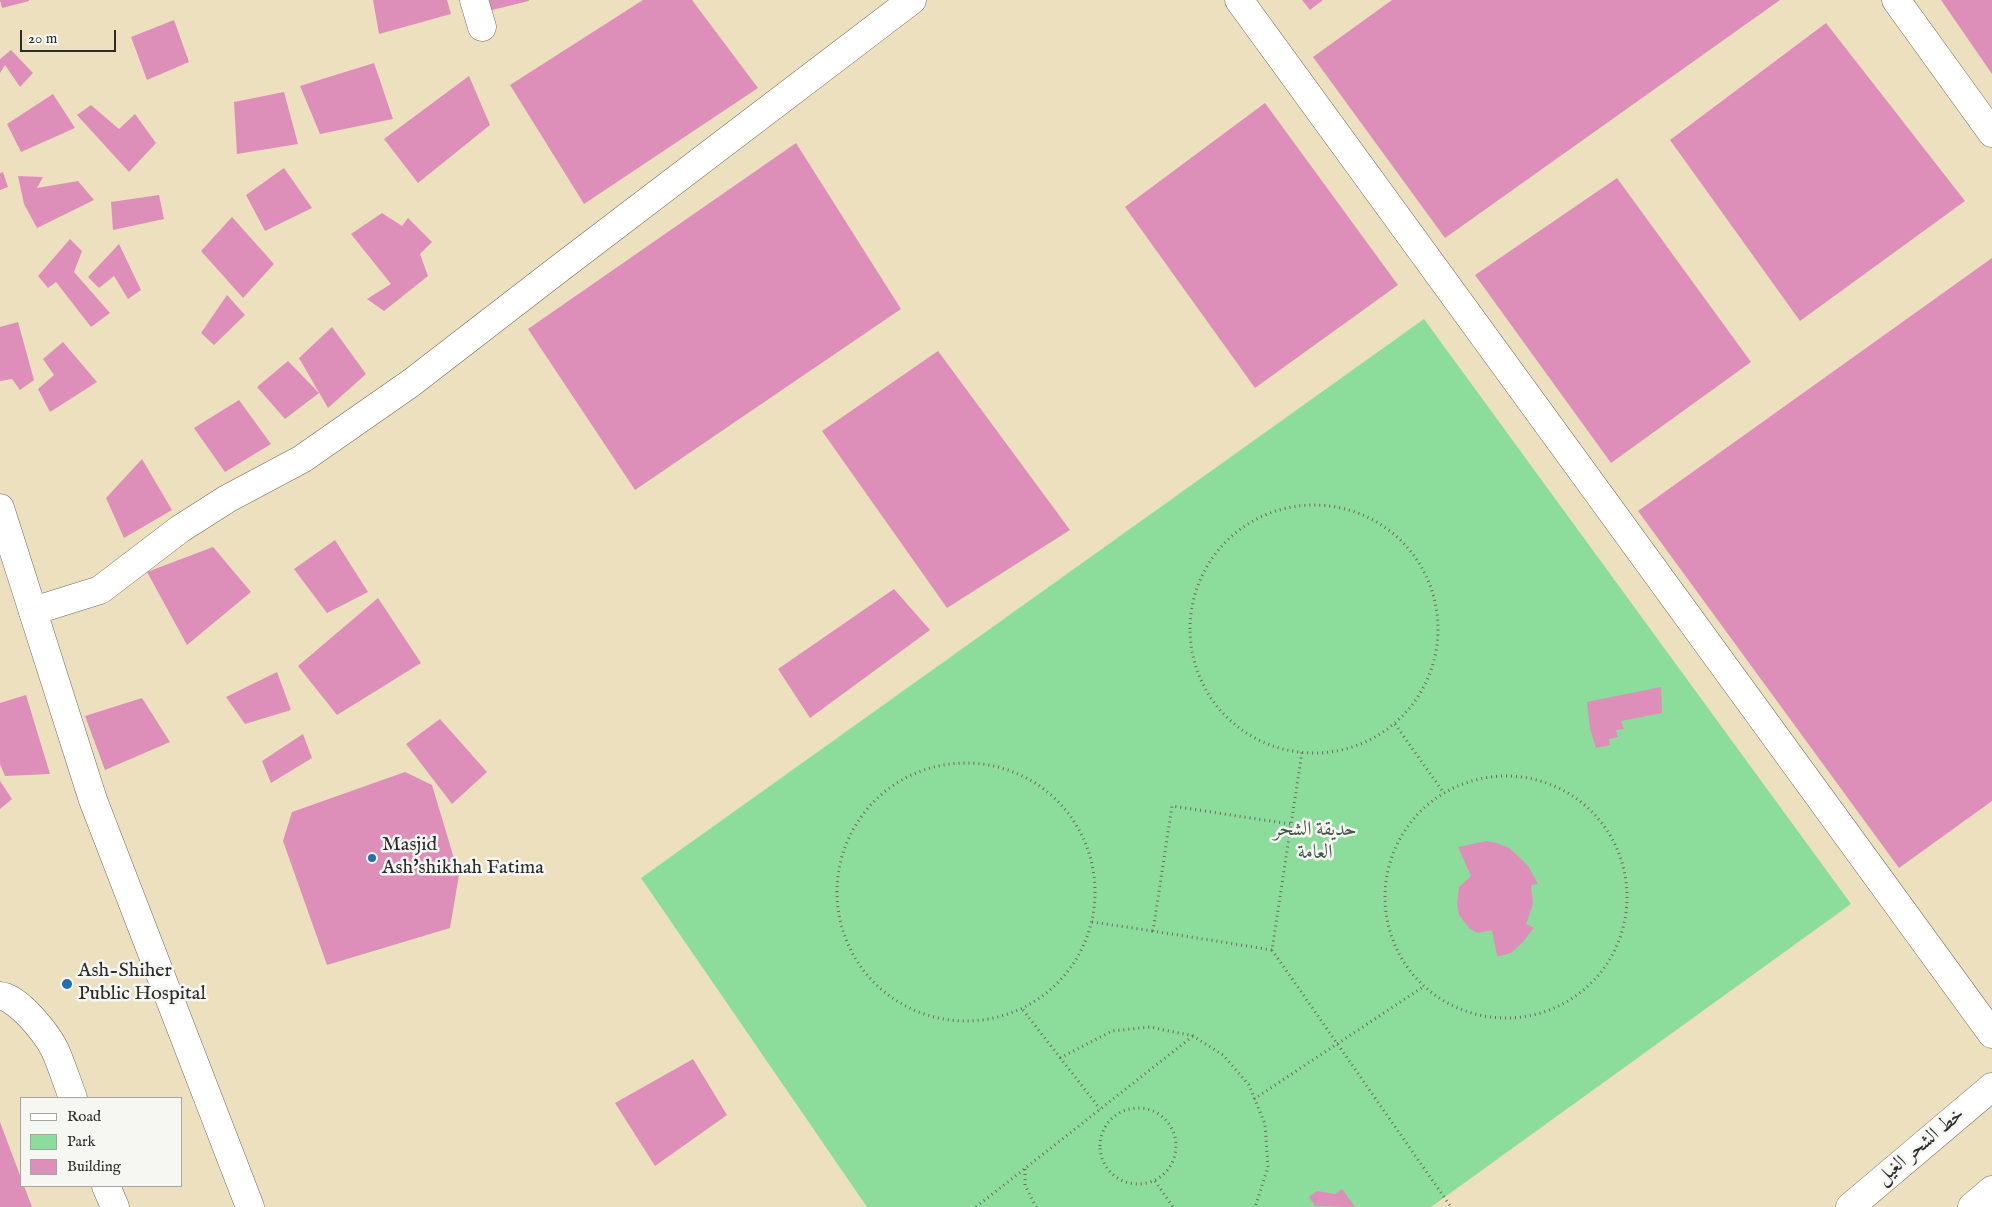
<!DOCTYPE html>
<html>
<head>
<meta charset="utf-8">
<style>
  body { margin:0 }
  #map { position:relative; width:1992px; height:1207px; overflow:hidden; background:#ede0bf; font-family:"IM FELL English",serif }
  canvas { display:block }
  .legend { position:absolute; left:20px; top:1097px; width:162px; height:90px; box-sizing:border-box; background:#f6f6f2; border:1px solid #a5a5a2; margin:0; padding:6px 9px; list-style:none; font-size:15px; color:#2b2b2b }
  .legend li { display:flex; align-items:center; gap:10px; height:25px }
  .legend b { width:25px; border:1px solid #a5a5a2 }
  .scale { position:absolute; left:20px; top:30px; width:96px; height:22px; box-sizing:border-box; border:2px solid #2b2b2b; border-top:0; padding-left:6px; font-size:15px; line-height:18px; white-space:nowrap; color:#2b2b2b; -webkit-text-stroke:4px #f6f6f2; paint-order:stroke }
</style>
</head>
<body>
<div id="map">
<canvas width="1992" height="1207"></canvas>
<ul class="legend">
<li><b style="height:6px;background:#fff"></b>Road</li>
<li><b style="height:14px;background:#8cdc9c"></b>Park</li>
<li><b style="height:14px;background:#dd8fba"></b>Building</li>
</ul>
<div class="scale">20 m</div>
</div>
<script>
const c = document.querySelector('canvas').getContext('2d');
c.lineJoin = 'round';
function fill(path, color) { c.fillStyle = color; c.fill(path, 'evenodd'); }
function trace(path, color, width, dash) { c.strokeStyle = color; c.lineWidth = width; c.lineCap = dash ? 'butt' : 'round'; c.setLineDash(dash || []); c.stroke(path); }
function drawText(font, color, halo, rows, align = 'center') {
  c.font = font + ' "IM FELL English",Amiri,serif'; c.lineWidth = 5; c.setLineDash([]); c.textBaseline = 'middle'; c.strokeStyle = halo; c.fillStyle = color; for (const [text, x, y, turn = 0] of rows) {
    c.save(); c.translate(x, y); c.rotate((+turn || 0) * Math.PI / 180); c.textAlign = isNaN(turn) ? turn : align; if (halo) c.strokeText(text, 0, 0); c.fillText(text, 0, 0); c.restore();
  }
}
const green = new Path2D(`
  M1424 319 1851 904 1431 1207H867L641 878Z`);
const building = new Path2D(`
  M0 0H29V1L2 8Z
  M373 0H447L451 14 379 34Z
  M485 0H529V1L488 11Z
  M643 0H692L758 88 584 204 510 85Z
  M1302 0H1323L1310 10Z
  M1392 0H1780L1445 238 1313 57Z
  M1941 0H1992V74Z
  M174 20 189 62 147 80 131 37Z
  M1826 23 1965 201 1800 321 1670 140Z
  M11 50 33 73 20 87 5 65 0 73V59Z
  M374 63 393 119 320 134 300 86Z
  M469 76 490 125 418 183 384 139Z
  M284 92 298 144 237 154 234 102Z
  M53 94 75 128 21 152 7 124Z
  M1265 103 1398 285 1255 388 1125 207Z
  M91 105 119 129 135 114 156 143 129 172 77 115Z
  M796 143 901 309 635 490 528 329Z
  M284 168 312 208 265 231 246 195Z
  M3 172 8 187 0 190V173Z
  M18 176 43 177 37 188 78 181 94 200 37 228 24 204Z
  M1617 178 1751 362 1611 463 1475 275Z
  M159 195 164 219 113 230 111 202Z
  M382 213 402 226 408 218 432 242 420 254 428 276 384 311 367 299 391 284 351 234Z
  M232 217 274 264 243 298 201 251Z
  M70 239 82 251 74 272 110 313 91 327 56 282 48 288 38 276Z
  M119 244 141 290 128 299 114 276 99 288 88 277Z
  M1992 258V801L1899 868 1638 511Z
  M227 295 245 315 214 345 201 333Z
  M18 322 34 380 20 390 12 379 0 381V327Z
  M332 327 366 374 328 408 299 358Z
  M63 342 97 382 50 412 38 389 54 375 43 359Z
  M938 351 1070 530 947 608 822 431Z
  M288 361 319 393 285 419 257 387Z
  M239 400 271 444 225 472 194 428Z
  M142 459 172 510 124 538 106 498Z
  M335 540 368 592 327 613 294 569Z
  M213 547 251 592 187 645 147 572Z
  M894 589 930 630 810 718 778 669Z
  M378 598 421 663 337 715 298 666Z
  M277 672 291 710 245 724 226 697Z
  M1661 687 1662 713 1621 721 1624 729 1616 730 1618 737 1609 739 1610 745 1596 748 1590 729 1587 702Z
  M26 695 50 774 5 776 0 764V703Z
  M142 698 170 742 105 770 85 716Z
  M440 719 487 772 452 804 406 744Z
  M303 734 312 758 271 783 262 761Z
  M405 772 432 785 459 875 450 928 327 965 283 841 292 812Z
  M0 781 12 799 0 809Z
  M1487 841 1497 843 1509 848 1517 855 1528 866 1538 884 1531 885 1533 904 1526 924 1534 928 1522 943 1511 953 1500 956H1497L1492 930 1478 933 1470 929 1459 915 1457 904 1459 887 1471 876 1458 847Z
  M693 1059 727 1115 655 1166 615 1103Z
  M0 1122 21 1178V1186H24L32 1207H0Z
  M1342 1189 1355 1207 1315 1206 1309 1197 1317 1191 1335 1194Z`);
const path = new Path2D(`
  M1190 629a124 124 0 1 1 248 0a124 124 0 1 1-248 0Z
  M1395 724 1443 792
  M837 892a129 129 0 1 1 258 0a129 129 0 1 1-258 0Z
  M1385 897a121 121 0 1 1 242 0a121 121 0 1 1-242 0Z
  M1290 824 1172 806 1153 931 1272 950 1302 752
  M1092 922 1153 931
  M1272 950 1451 1207
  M1023 1010 1100 1109
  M1060 1058 1112 1031 1150 1027 1193 1036 1223 1055 1249 1085 1265 1124 1268 1167 1255 1207
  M1254 1099 1423 987
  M1100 1146a38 38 0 1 1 76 0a38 38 0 1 1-76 0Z
  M1025 1169V1185L1036 1207
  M1155 1181 1173 1207
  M976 1207 1193 1036`);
const street = new Path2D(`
  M474 0 482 27
  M1239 0 1992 1034
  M33 611 100 590 180 529 227 499 302 459 411 383 560 268 912 0
  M0 996C18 997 47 1034 55 1050 62 1066 67 1082 73 1098
  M106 1186 115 1207`);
const secondary = new Path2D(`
  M1896 0 1992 133
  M0 508 93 800 250 1207
  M1850 1207 1992 1087
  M1972 1207 1992 1190`);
const markers = [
  [372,858,5,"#1f6fb2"],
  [67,984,6,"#1f6fb2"]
];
const parkNames = [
  ["حديقة الشحر",1315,831],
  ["العامة",1315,854]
];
const poiNames = [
  ["Masjid",382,846],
  ["Ash'shikhah Fatima",382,869],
  ["Ash-Shiher",78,972],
  ["Public Hospital",78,995]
];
const streetNames = [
  ["خط الشحر الغيل",1921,1147,-40]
];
fill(green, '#8cdc9c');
fill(building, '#dd8fba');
trace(street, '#6f6a5f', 29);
trace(secondary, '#6f6a5f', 29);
trace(path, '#6f6a5f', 3, [1, 4]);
trace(street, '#fff', 28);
trace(secondary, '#fff', 28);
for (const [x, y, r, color] of markers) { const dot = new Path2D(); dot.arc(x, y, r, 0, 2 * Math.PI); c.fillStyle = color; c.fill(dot); trace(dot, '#f6f6f2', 2); }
drawText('20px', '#435747', '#f6f6f2', parkNames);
drawText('20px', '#2b2b2b', '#f6f6f2', poiNames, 'left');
drawText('20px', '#2b2b2b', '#f6f6f2', streetNames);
</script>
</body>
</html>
